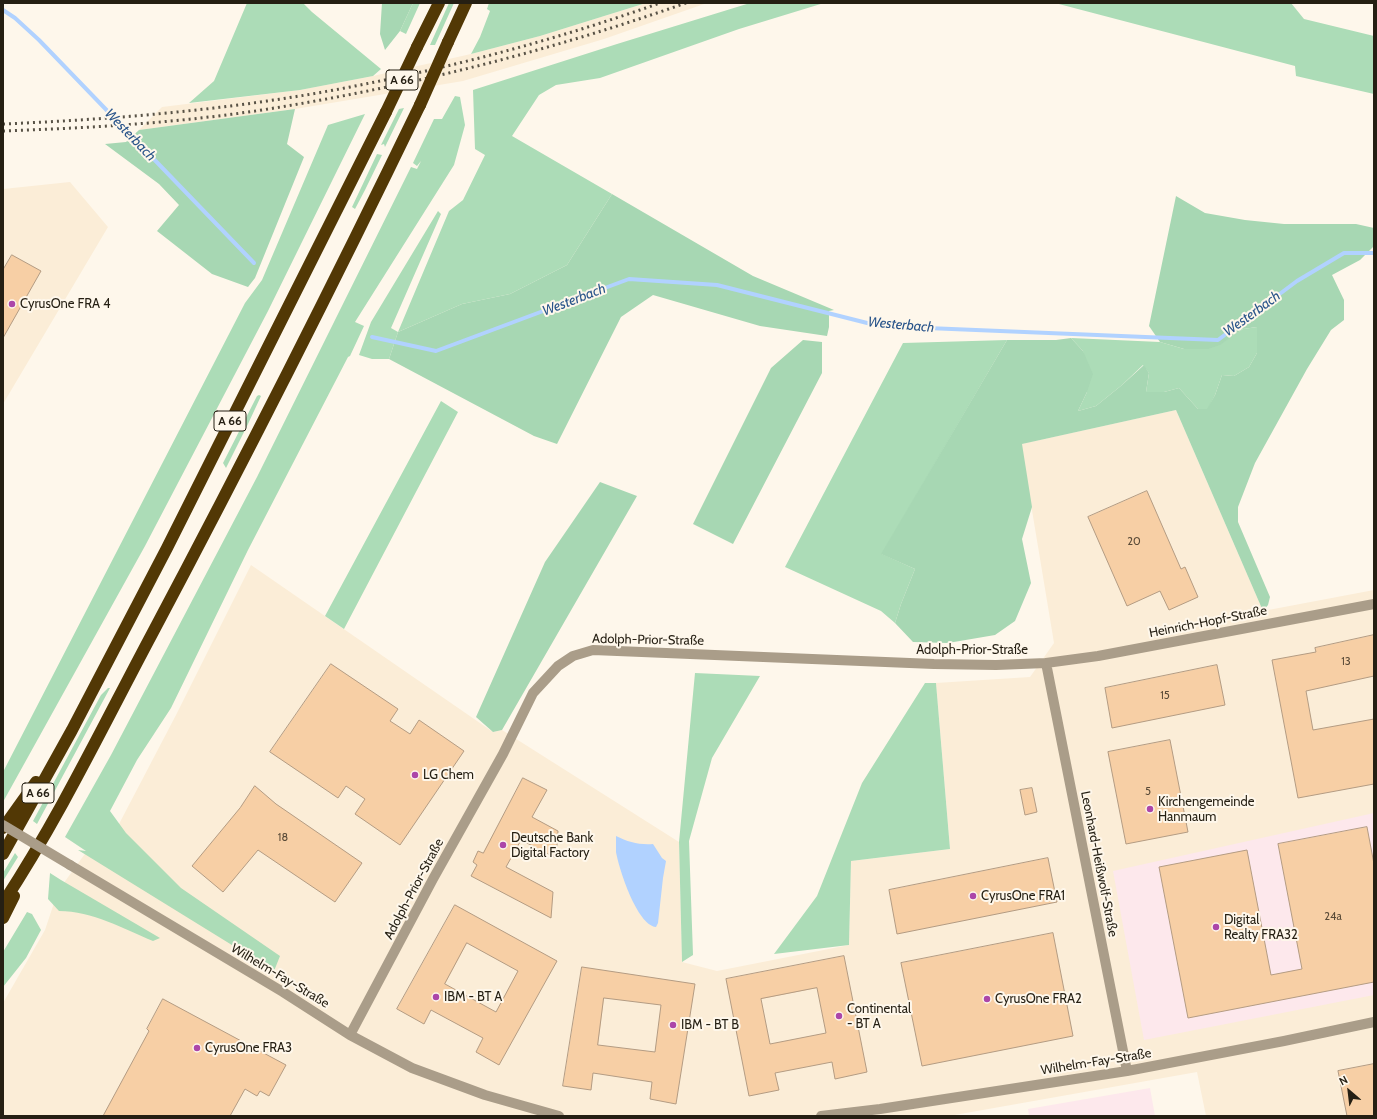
<!DOCTYPE html>
<meta charset="utf-8">
<style>
body{margin:0}
#map{position:relative;width:1377px;height:1119px;overflow:hidden;background:#fef7eb;font-family:Cabin,sans-serif}
canvas{display:block}
.frame{position:absolute;inset:0;border:4px solid #251f13;pointer-events:none}
.north{position:absolute;left:1329px;top:1071px;width:40px;height:40px;-webkit-text-stroke:3px #fef7eb;paint-order:stroke;rotate:332deg;font-size:11px;font-weight:700;line-height:16px;text-align:center;color:#251f13}
.north::after{content:'';display:block;margin:auto;width:14px;height:18px;background:#251f13;clip-path:polygon(50% 0,100% 100%,50% 72%,0 100%)}
</style>
<div id="map">
<canvas width="1377" height="1119"></canvas>
<div class="frame"></div>
<div class="north">N</div>
</div>
<script>
const c = document.querySelector('canvas').getContext('2d');
c.lineJoin = 'round';
function fill(path, color) {
  c.fillStyle = color;
  c.fill(path, 'evenodd');
}
function trace(path, color, width, dash) {
  c.strokeStyle = color;
  c.lineWidth = width;
  c.lineCap = dash ? 'butt' : 'round';
  c.setLineDash(dash || []);
  c.stroke(path);
}
function label(font, color, halo, rows, align = 'center') {
  c.font = font + ' Cabin,sans-serif';
  c.lineWidth = 4;
  c.setLineDash([]);
  c.textBaseline = 'middle';
  c.strokeStyle = halo;
  c.fillStyle = color;
  for (const [text, x, y, turn = 0] of rows) {
    c.save();
    c.translate(x, y);
    c.rotate((+turn || 0) * Math.PI / 180);
    c.textAlign = isNaN(turn) ? turn : align;
    if (halo) c.strokeText(text, 0, 0);
    c.fillText(text, 0, 0);
    c.restore();
  }
}
const built = new Path2D(`
 M 646,3 L 707,3 L 604,39 L 463,81 L 295,109 L 139,130 L 162,107 L 300,90 L 373,76 L 471,54 L 540,36 Z
 M 70,182 L 108,227 L 3,404 L 3,189 Z
 M 1176,410 L 1263,611 L 1374,590 L 1374,1116 L 1206,1116 L 1197,1072 L 949,1116 L 3,1116 L 3,1003 L 45,930 L 58,891 L 87,851 L 119,824 L 176,715 L 251,565 L 493,732 L 502,730 L 679,842 L 682,962 L 717,971 L 849,945 L 851,861 L 950,849 L 936,683 L 1030,677 L 1054,643 L 1021,444 Z`);
const industrial = new Path2D(`
 M 1374,813 L 1374,995 L 1144,1040 L 1113,871 Z
 M 1150,1088 L 1155,1116 L 1029,1116 L 1028,1109 Z`);
const green = new Path2D(`
 M 247,3 L 303,3 L 312,12 L 381,69 L 373,76 L 300,90 L 189,103 L 214,81 Z
 M 413,3 L 420,3 L 406,34 L 400,31 Z
 M 449,3 L 454,3 L 435,45 L 430,45 Z
 M 489,3 L 646,3 L 540,36 L 471,54 L 480,37 L 490,11 L 487,9 Z
 M 750,3 L 824,3 L 739,29 L 600,78 L 556,85 L 539,95 L 512,136 L 612,194 L 567,265 L 510,294 L 462,304 L 398,332 L 389,359 L 372,359 L 359,355 L 371,322 L 438,211 L 441,214 L 391,328 L 398,332 L 449,211 L 463,200 L 485,155 L 475,149 L 473,90 L 617,44 Z
 M 1055,3 L 1291,3 L 1304,19 L 1374,36 L 1374,94 L 1296,76 L 1295,66 Z
 M 455,96 L 460,97 L 465,125 L 454,165 L 355,322 L 364,326 L 350,356 L 348,357 L 248,550 L 171,708 L 137,760 L 110,811 L 126,833 L 181,888 L 280,956 L 274,971 L 78,850 L 86,851 L 65,837 L 111,755 L 257,477 L 411,167 L 417,169 L 421,161 L 417,166 L 413,163 L 434,119 L 442,119 Z
 M 404,108 L 385,147 L 384,144 L 381,145 L 399,109 Z
 M 365,114 L 268,311 L 145,546 L 3,802 L 3,772 L 245,303 L 262,280 L 328,125 Z
 M 377,154 L 382,155 L 365,190 L 355,209 L 352,207 Z
 M 1257,327 L 1257,353 L 1249,367 L 1234,376 L 1222,375 L 1215,395 L 1208,409 L 1198,409 L 1179,388 L 1164,392 L 1146,392 L 1149,373 L 1143,365 L 1122,385 L 1096,406 L 1078,411 L 1087,392 L 1083,351 L 1071,338 L 1160,342 L 1184,349 L 1220,344 L 1243,329 Z
 M 1007,340 L 882,554 L 915,569 L 901,604 L 895,623 L 881,611 L 785,567 L 903,343 Z
 M 259,395 L 261,396 L 248,424 L 226,468 L 223,463 L 257,396 Z
 M 441,401 L 458,412 L 344,629 L 325,616 Z
 M 695,673 L 760,676 L 712,758 L 689,841 L 693,955 L 682,962 L 679,842 Z
 M 925,683 L 936,683 L 950,849 L 851,861 L 849,945 L 774,954 L 817,896 L 862,783 Z
 M 108,688 L 110,688 L 37,824 L 33,821 L 101,695 Z
 M 15,853 L 18,857 L 3,881 L 3,873 Z
 M 50,873 L 61,880 L 160,938 L 153,941 C 124,929 92,911 59,911 L 48,899 Z
 M 27,912 L 32,914 L 41,930 L 26,958 L 3,987 L 3,952 Z`);
const forest = new Path2D(`
 M 382,3 L 413,3 L 400,31 L 385,50 L 380,34 Z
 M 295,109 L 287,144 L 304,157 L 255,278 L 248,287 L 212,274 L 157,231 L 179,205 L 159,184 L 105,144 L 126,142 L 139,130 Z
 M 612,194 L 753,276 L 834,310 L 829,311 L 829,327 L 827,336 L 760,326 L 653,295 L 621,317 L 557,444 L 534,436 L 389,359 L 398,332 L 462,304 L 510,294 L 567,265 Z
 M 1176,196 L 1205,213 L 1245,220 L 1284,224 L 1356,224 L 1374,228 L 1374,246 L 1360,260 L 1332,275 L 1344,300 L 1344,320 L 1331,330 L 1307,369 L 1255,463 L 1238,507 L 1238,522 L 1270,597 L 1268,605 L 1263,611 L 1176,410 L 1022,444 L 1032,507 L 1022,539 L 1031,583 L 1015,621 L 995,635 L 948,643 L 913,642 L 895,623 L 901,604 L 915,569 L 881,554 L 1007,340 L 1056,340 L 1071,338 L 1083,351 L 1093,374 L 1087,392 L 1078,411 L 1096,406 L 1122,385 L 1144,365 L 1149,373 L 1146,392 L 1164,392 L 1179,388 L 1198,409 L 1207,409 L 1215,395 L 1222,375 L 1234,376 L 1249,367 L 1257,353 L 1257,327 L 1243,329 L 1220,345 L 1208,349 L 1184,349 L 1160,342 L 1149,326 Z
 M 803,340 L 822,342 L 822,373 L 733,544 L 693,524 L 771,368 Z
 M 600,482 L 637,496 L 502,730 L 493,732 L 476,717 L 545,562 Z`);
const water = new Path2D(`
 M 616,836 C 628,842 639,845 653,844 L 662,858 L 666,861 L 663,878 L 658,923 L 656,927 C 637,925 619,869 616,852 C 616,847 616,841 616,836 Z`);
const stream = new Path2D(`
 M 3,10 L 15,18 L 39,40 L 254,263
 M 372,337 L 436,351 L 629,279 L 717,285 L 879,326 L 1218,340 L 1297,281 L 1344,253 L 1374,253`);
const building = new Path2D(`
 M 12,255 L 41,271 L 3,338 L 3,270 Z
 M 1147,491 L 1181,569 L 1185,567 L 1198,597 L 1169,610 L 1160,591 L 1127,606 L 1088,517 Z
 M 1374,635 L 1374,676 L 1306,691 L 1313,730 L 1374,719 L 1374,784 L 1298,798 L 1272,660 L 1316,652 L 1315,648 Z
 M 331,664 L 398,709 L 390,721 L 410,734 L 419,720 L 464,751 L 400,845 L 355,814 L 365,799 L 346,786 L 338,798 L 270,752 Z
 M 1217,665 L 1225,705 L 1112,728 L 1105,688 Z
 M 1170,740 L 1188,832 L 1126,844 L 1108,752 Z
 M 523,778 L 547,790 L 532,817 L 558,831 L 556,858 L 521,840 L 506,867 L 553,892 L 551,918 L 471,876 L 477,865 L 473,862 L 478,851 L 483,853 Z
 M 255,786 L 276,804 L 362,863 L 335,902 L 258,850 L 223,892 L 192,866 L 240,808 Z
 M 1032,788 L 1037,812 L 1025,815 L 1020,790 Z
 M 1367,827 L 1374,864 L 1374,982 L 1188,1018 L 1159,867 L 1247,850 L 1271,975 L 1302,969 L 1278,844 Z
 M 1048,858 L 1057,902 L 897,934 L 889,890 Z
 M 455,905 L 557,961 L 499,1065 L 476,1052 L 483,1038 L 431,1010 L 424,1024 L 397,1009 ZM 467,943 L 518,971 L 496,1012 L 445,984 Z
 M 1053,933 L 1073,1036 L 922,1066 L 901,963 Z
 M 844,956 L 867,1072 L 835,1079 L 832,1062 L 775,1073 L 779,1090 L 749,1096 L 726,979 ZM 817,988 L 826,1033 L 770,1044 L 761,999 Z
 M 582,967 L 695,984 L 676,1104 L 650,1099 L 652,1082 L 593,1073 L 591,1090 L 563,1086 ZM 604,998 L 661,1005 L 655,1052 L 598,1045 Z
 M 163,999 L 286,1065 L 269,1096 L 260,1091 L 257,1096 L 245,1089 L 230,1116 L 103,1116 L 149,1031 L 147,1029 Z
 M 1374,1064 L 1374,1116 L 1347,1116 L 1338,1071 Z`);
const minor = new Path2D(`
 M 1046,663 L 1127,1071
 M 70,865 L 283,992 L 350,1035 L 412,1068 L 485,1095 L 559,1116
 M 350,1035 L 433,879 L 503,754 L 533,693 L 558,666 L 573,656 L 593,650 L 934,664 L 996,665 L 1046,663 L 1098,656 L 1374,604
 M 821,1116 L 880,1109 L 1127,1071 L 1284,1041 L 1374,1022`);
const highway = new Path2D(`
 M 448,42 L 466,3
 M 417,47 L 439,3
 M 3,828 L 36,782
 M 3,854 L 72,730 L 167,548 L 386,112
 M 3,903 C 59,818 104,724 152,634 C 245,459 334,283 420,105
 M 3,918 L 14,896`);
const rail = new Path2D(`
 M 3,124 C 121,119 239,109 355,86 C 458,66 561,38 660,3
 M 3,131 C 89,128 176,123 262,110 C 408,87 546,52 686,3`);
const minorBridge = new Path2D(`
 M 3,825 L 70,865`);
const highwayBridge = new Path2D(`
 M 420,105 L 448,42
 M 386,112 L 417,47`);
const markers = [
 [12,304,4,"#ac46a9"],
 [415,775,4,"#ac46a9"],
 [1150,809,4,"#ac46a9"],
 [503,845,4,"#ac46a9"],
 [973,896,4,"#ac46a9"],
 [1216,927,4,"#ac46a9"],
 [436,997,4,"#ac46a9"],
 [987,999,4,"#ac46a9"],
 [839,1016,4,"#ac46a9"],
 [673,1025,4,"#ac46a9"],
 [197,1048,4,"#ac46a9"]
];
const numberNames = [
 ["20",1134,542],
 ["13",1346,662],
 ["15",1165,696],
 ["5",1148,792],
 ["18",283,838],
 ["24a",1333,917]
];
const shields = [
 [402,80,32],
 [230,421,32],
 [38,793,32]
];
const shieldNames = [
 ["A 66",402,80],
 ["A 66",230,421],
 ["A 66",38,793]
];
const poiNames = [
 ["CyrusOne FRA 4",20,304],
 ["LG Chem",423,775],
 ["Kirchengemeinde",1158,802],
 ["Hanmaum",1158,817],
 ["Deutsche Bank",511,838],
 ["Digital Factory",511,853],
 ["CyrusOne FRA1",981,896],
 ["Digital",1224,920],
 ["Realty FRA32",1224,935],
 ["IBM - BT A",444,997],
 ["CyrusOne FRA2",995,999],
 ["Continental",847,1009],
 ["- BT A",847,1024],
 ["IBM - BT B",681,1025],
 ["CyrusOne FRA3",205,1048]
];
const streetNames = [
 ["Heinrich-Hopf-Straße",1208,622,-11],
 ["Adolph-Prior-Straße",648,640,1],
 ["Adolph-Prior-Straße",972,650],
 ["Leonhard-Heißwolf-Straße",1099,864,79],
 ["Adolph-Prior-Straße",414,889,-62],
 ["Wilhelm-Fay-Straße",280,976,31],
 ["Wilhelm-Fay-Straße",1096,1062,-9]
];
const waterNames = [
 ["Westerbach",130,135,46],
 ["Westerbach",574,300,-21],
 ["Westerbach",1252,314,-36],
 ["Westerbach",901,325,5]
];
fill(built, '#fbedd7');
fill(industrial, '#fde8ec');
fill(green, '#acdcb7');
fill(forest, '#a7d7b3');
fill(water, '#b1d2ff');
trace(stream, '#b1d2ff', 4);
fill(building, '#f7cfa5');
trace(building, '#b49c83', 1);
trace(minor, '#aa9d89', 10);
trace(highway, '#523805', 12);
trace(rail, '#585246', 3, [2, 4]);
trace(minorBridge, '#aa9d89', 10);
trace(highwayBridge, '#523805', 12);
for (const [x, y, r, color] of markers) {
  const dot = new Path2D();
  dot.arc(x, y, r, 0, 2 * Math.PI);
  c.fillStyle = color;
  c.fill(dot);
  trace(dot, '#fef7eb', 1.5);
}
label('11px', '#5a4b38', null, numberNames);
for (const [x, y, w] of shields) {
  const box = new Path2D();
  box.roundRect(x - w / 2, y - 10, w, 20, 3);
  c.fillStyle = '#fef7eb';
  c.fill(box);
  trace(box, '#251f13', 1);
}
label('bold 12px', '#251f13', null, shieldNames);
label('13px', '#251f13', '#fef7eb', poiNames, 'left');
label('13px', '#251f13', '#fef7eb', streetNames);
label('italic 14px', '#29548a', '#fef7eb', waterNames);
</script>
